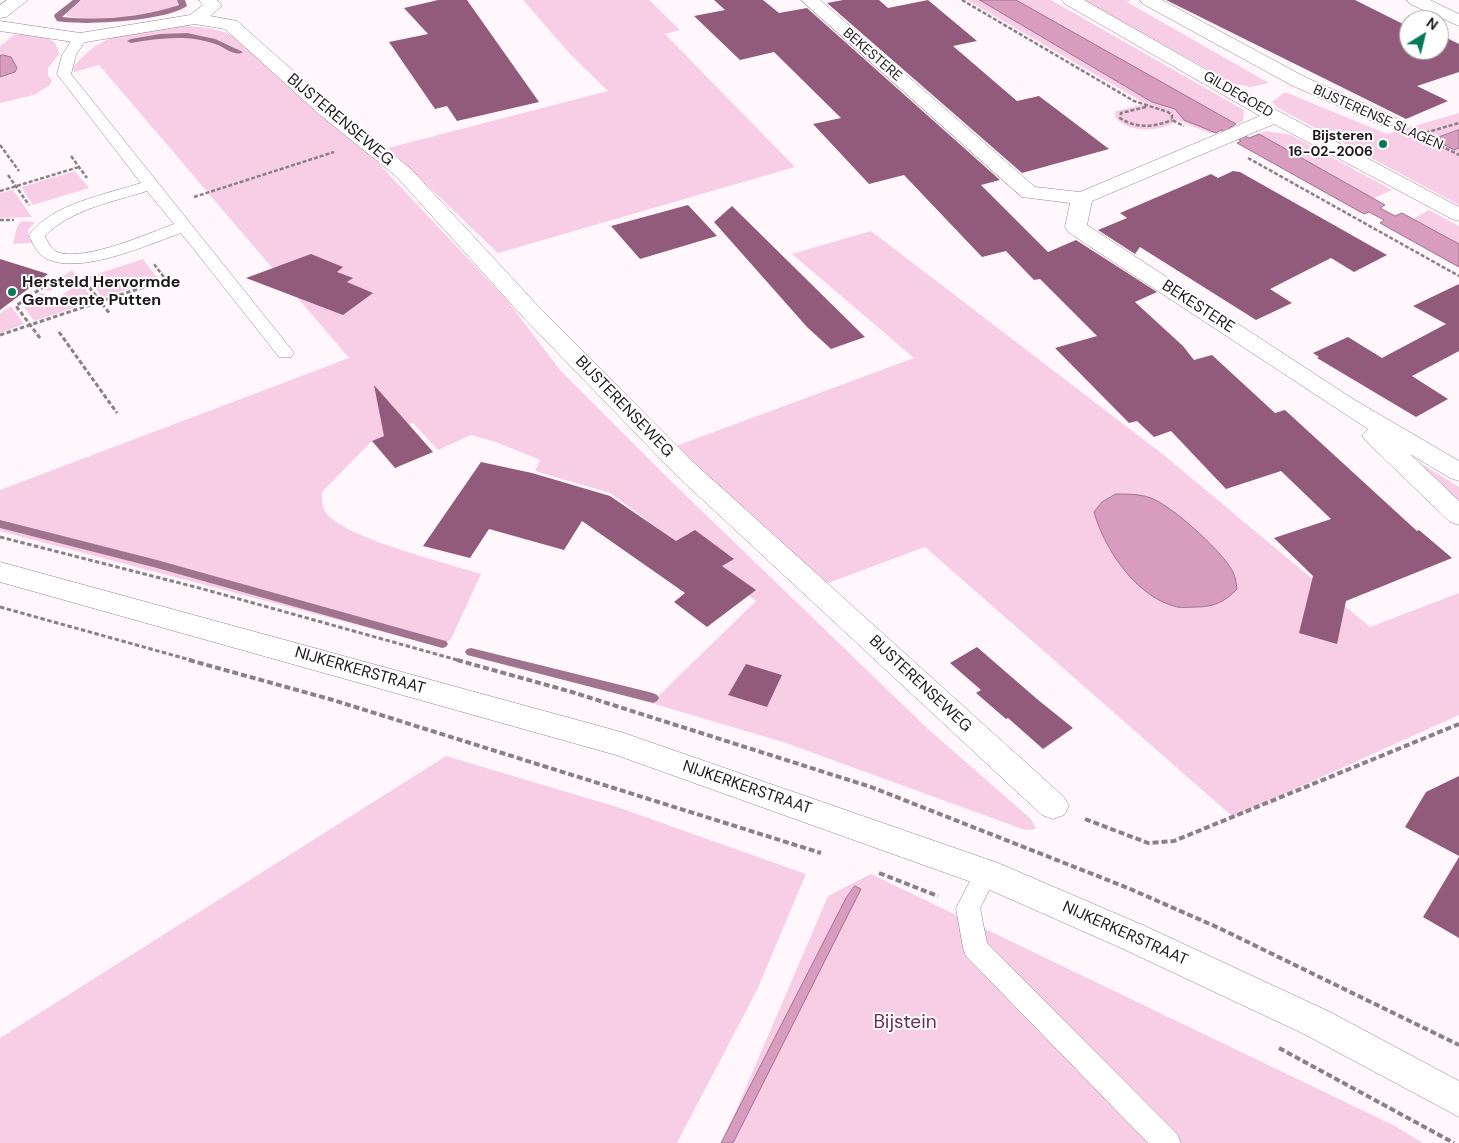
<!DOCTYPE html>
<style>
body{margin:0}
#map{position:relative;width:1459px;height:1143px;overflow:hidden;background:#fff7fb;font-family:"DM Sans",sans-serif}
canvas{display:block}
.north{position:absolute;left:1399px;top:10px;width:50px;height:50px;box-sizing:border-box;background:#fff;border:1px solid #a5a2a4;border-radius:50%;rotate:36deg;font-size:14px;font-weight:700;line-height:20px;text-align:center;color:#1e171b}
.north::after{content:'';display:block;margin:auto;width:18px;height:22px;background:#067955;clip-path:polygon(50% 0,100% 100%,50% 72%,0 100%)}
</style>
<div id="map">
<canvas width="1459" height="1143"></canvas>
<div class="north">N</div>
</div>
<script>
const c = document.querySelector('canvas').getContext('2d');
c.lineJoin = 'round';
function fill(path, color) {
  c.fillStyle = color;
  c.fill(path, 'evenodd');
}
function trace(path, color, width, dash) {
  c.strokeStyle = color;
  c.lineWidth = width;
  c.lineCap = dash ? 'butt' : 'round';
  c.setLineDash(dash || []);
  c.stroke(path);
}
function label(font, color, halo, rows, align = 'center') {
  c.font = font + ' "DM Sans",sans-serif';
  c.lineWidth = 4;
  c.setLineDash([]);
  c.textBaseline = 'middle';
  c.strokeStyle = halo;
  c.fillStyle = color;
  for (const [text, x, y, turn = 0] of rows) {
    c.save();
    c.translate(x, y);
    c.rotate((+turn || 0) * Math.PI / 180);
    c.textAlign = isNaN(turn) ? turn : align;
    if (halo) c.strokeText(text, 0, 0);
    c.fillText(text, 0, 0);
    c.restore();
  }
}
const green = new Path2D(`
 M 82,0 L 179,0 L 179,4 C 161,15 88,22 67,16 L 66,13 Z
 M 523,0 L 649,0 L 680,30 L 665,34 L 795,167 L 498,253 L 388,148 L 608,91 L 570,54 Z
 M 967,0 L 1051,0 L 1244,110 L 1243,121 L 1216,133 L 1209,133 L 1177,120 C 1164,132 1127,134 1115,117 L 1116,111 L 1146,104 Z
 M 1083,0 L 1131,0 L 1127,2 L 1269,83 L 1251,87 L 1234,84 Z
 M 177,26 C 197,26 216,27 233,36 L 365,149 L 506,299 L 560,370 L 673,483 L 928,729 L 1031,819 L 1036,829 L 1025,830 L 783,742 L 651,703 L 756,601 L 610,493 L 535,471 L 540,460 L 496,442 L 471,435 L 438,450 L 413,423 L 372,441 L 322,492 C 322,499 321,507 327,514 C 348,539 447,563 481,574 L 451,639 L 441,647 L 0,531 L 0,490 L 349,358 L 99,65 L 74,72 L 72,69 C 101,30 133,33 177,26 Z
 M 26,34 C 40,36 57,36 59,54 L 48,68 L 48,75 L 52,80 L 50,85 L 34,95 L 0,103 L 0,46 L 14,35 Z
 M 1285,92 L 1387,134 L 1459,113 L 1459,205 L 1278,108 L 1272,102 Z
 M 1266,131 L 1291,135 L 1392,190 L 1374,198 L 1385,205 L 1364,214 L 1237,143 Z
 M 75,171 L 89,188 L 33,205 L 21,187 Z
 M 13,190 L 32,217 L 0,218 L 0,193 Z
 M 1429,210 L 1459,226 L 1459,267 L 1380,223 L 1402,213 L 1413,219 Z
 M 21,221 L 35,222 L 28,230 L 29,238 L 33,243 L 13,244 L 17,227 Z
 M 871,231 L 1165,456 L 1370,627 L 1459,593 L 1459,715 L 1233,817 L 925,547 L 820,586 L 676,446 L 914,358 L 792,254 Z
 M 143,259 L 158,279 L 102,298 L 88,277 Z
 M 72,270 L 94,301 L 34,321 L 23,305 L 40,293 L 46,294 L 41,298 L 53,302 L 73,287 L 61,283 L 50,291 L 44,290 Z
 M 11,306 L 24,324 L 0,333 L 0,313 Z
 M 1420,463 L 1459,487 L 1459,506 L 1413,464 Z
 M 446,756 L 617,807 L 806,874 L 757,990 L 677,1143 L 0,1143 L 0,1038 Z
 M 871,874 L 1395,1126 L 1423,1143 L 722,1143 L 828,896 Z`);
const water = new Path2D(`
 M 980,0 L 1016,0 L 1236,124 L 1229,128 L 1249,138 L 1259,134 L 1385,205 L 1380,208 L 1395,216 L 1402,213 L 1459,244 L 1459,267 L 1380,223 L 1384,220 L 1369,212 L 1364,214 L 1237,143 L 1241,141 L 1221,130 L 1216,133 L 1184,120 L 1175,109 L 1152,102 Z
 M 3,55 L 11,57 L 17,68 L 15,72 L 0,77 L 0,56 Z
 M 1459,130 L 1459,148 L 1454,150 L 1434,139 Z
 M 1116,494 C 1128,494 1140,494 1151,498 C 1172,506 1218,548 1230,567 C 1235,574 1236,581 1237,589 C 1226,601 1214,607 1197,607 C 1190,607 1183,608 1177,607 C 1136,597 1105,550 1094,512 L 1102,502 Z
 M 855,886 L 861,889 L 733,1143 L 721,1143 L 846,898 Z`);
const stream = new Path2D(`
 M 73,0 L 81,0 L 62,17 C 101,21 142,17 179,5 L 177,0 L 185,0 L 187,6 C 166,21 83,26 57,21 L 54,16 L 55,14 Z
 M 187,33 L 215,39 L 243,52 C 236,57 225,48 218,45 C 189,34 160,38 131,43 L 127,41 L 131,39 L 160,34 Z
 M 0,520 L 157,560 L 442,640 L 446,641 L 448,644 L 446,647 L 442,648 L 157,568 L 0,528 Z
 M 471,648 L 653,693 L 657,695 L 659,698 L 657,701 L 653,703 L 467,655 L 465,652 L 467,649 Z`);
const building = new Path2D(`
 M 438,0 L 467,0 L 539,102 L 457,121 L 447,106 L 435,109 L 389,42 L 428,34 L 404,8 Z
 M 714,0 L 763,0 L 779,13 L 807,8 L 1000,180 L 981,185 L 1048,252 L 1076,240 L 1157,292 L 1135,302 L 1183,346 L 1194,360 L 1212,355 L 1275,413 L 1285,410 L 1417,531 L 1419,530 L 1452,558 L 1346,601 L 1337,644 L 1299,633 L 1313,576 L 1274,538 L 1331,519 L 1281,471 L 1226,489 L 1171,431 L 1154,437 L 1137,421 L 1129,423 L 1055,348 L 1097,336 L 1040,279 L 1034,280 L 1006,251 L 982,257 L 904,175 L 869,184 L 813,124 L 841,118 L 774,52 L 740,60 L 694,16 L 725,10 Z
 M 843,0 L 879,0 L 888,8 L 928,0 L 977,41 L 953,46 L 1017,101 L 1039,96 L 1109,149 L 1022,173 L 827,3 Z
 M 1166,0 L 1355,0 L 1409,27 L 1409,50 L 1439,50 L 1439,39 L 1445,37 L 1459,44 L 1459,72 L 1417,86 L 1448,101 L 1406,119 Z
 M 1233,171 L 1240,172 L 1387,255 L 1354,272 L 1331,258 L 1270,289 L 1292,303 L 1256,320 L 1140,247 L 1135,254 L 1098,230 L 1127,218 L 1120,213 L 1211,174 L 1218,178 Z
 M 688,205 L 717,236 L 640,259 L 611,226 Z
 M 732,206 L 865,337 L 831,349 L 807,327 L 714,222 Z
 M 311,254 L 343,267 L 337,272 L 353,278 L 347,282 L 373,293 L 343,315 L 246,278 Z
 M 0,259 L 48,274 L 0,310 Z
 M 1459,284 L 1459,351 L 1412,376 L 1448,399 L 1416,417 L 1317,358 L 1319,357 L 1313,353 L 1348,337 L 1382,358 L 1446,324 L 1413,306 Z
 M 374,385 L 433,452 L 395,468 L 372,441 L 384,436 Z
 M 481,462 L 532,473 L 610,496 L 676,541 L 695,530 L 734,559 L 722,566 L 756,590 L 707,627 L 674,602 L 685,593 L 582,521 L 564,550 L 489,529 L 470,558 L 423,546 Z
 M 977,647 L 1037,699 L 1073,728 L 1043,749 L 1008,718 L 1006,719 L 976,693 L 981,690 L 950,663 Z
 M 746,664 L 782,675 L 767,707 L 728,695 Z
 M 1459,776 L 1459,856 L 1405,827 L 1426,792 Z
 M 1459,857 L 1459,938 L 1423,917 Z`);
const pathFar2 = new Path2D(`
 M 962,0 L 1134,101 L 1168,112 L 1172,115 L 1172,120 L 1184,126
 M 1146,107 L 1121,113 L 1120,118 C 1136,129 1155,127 1172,120
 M 1419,135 L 1459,155
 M 1414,136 L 1459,123
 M 0,145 L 19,171
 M 71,156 L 87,178
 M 1248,158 L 1459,276
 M 8,175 L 29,205
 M 0,191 L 79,167
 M 194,197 L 334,152
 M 0,220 L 14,220
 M 86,283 L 90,288
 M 41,288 L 50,282
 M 141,288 L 166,280 L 154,264`);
const pathFar1 = new Path2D(`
 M 89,287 L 110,314
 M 59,332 L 117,413
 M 0,335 L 144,287
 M 40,338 L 16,306 L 43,287
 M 0,537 L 203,589 L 461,661
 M 0,607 L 194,661`);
const path = new Path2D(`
 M 189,660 L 333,700 L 821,853
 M 457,660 L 572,692 L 871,787 L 1128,888 L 1219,928 L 1459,1045
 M 1085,819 L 1148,843 L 1174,841 L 1459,724
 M 879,873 L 938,896
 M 1279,1048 L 1454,1143`);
const lane = new Path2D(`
 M 80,34 L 87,38 L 76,55 L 71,74 L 291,349 L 294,353 L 291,357 L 279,357 L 181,233 C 147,245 81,275 47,259 C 38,255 33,244 29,235 C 51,204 107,194 141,183 L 57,74 L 62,55 L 75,35 ZM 147,191 L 174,224 C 147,234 88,260 60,253 C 52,251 48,243 45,236 C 71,209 113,202 147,191 Z
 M 986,863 L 994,866 L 998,873 L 980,908 L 987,943 L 1177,1134 L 1181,1143 L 1148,1143 L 966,956 L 963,948 L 956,908 L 978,866 Z`);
const street = new Path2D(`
 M 199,0 L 217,0 L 222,6 L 210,16 L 237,21 L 334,107 L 411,169 L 538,306 L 693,462 L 1064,797 L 1069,806 L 1064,815 L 1053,819 L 1042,815 L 675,474 L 522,316 L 397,177 L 320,115 L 225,29 L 195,24 L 80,43 L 0,31 L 0,21 L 80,33 L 190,15 L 203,5 Z
 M 801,0 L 820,0 L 1035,187 L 1080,192 L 1260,116 L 1065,4 L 1062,0 L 1084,0 L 1282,113 L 1459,207 L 1459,221 L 1452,219 L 1274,124 L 1092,201 L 1087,225 L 1353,399 L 1459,461 L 1459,481 L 1450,478 L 1410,454 L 1459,501 L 1459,525 L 1450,522 L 1366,441 L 1362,435 L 1368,429 L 1068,232 L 1065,227 L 1070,203 L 1022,197 Z
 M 1140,0 L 1162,0 L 1305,77 L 1395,117 L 1398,121 L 1395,125 L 1381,125 L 1291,85 L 1143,4 Z
 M 1407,0 L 1430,0 L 1459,14 L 1459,26 L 1410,4 Z`);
const secondary = new Path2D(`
 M 7,0 L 28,0 L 6,17 L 0,18 L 0,5 Z`);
const primary = new Path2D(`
 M 0,562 L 621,732 L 998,863 L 1145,926 L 1330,1012 L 1459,1081 L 1459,1117 L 1304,1034 L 1121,948 L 974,883 L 616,755 L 0,582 Z`);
const markers = [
 [1383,144,5,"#067955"],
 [12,292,5,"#067955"]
];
const farStreetnames = [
 ["BEKESTERE",872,55,41],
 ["GILDEGOED",1238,95,30],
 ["BIJSTERENSE SLAGEN",1378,118,24]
];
const farPoinames = [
 ["Bijsteren",1373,136],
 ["16-02-2006",1373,152]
];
const streetNames = [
 ["BIJSTERENSEWEG",340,120,40],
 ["BEKESTERE",1198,307,33],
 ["BIJSTERENSEWEG",624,407,46],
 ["NIJKERKERSTRAAT",360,671,16],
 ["BIJSTERENSEWEG",920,684,43],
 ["NIJKERKERSTRAAT",747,788,19],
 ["NIJKERKERSTRAAT",1125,934,24]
];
const poiNames = [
 ["Hersteld Hervormde",22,283],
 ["Gemeente Putten",22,301]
];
const nearParknames = [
 ["Bijstein",905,1023]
];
fill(green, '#f8cee6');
fill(water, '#d89cbf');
trace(water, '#a0748e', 1);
fill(stream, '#a0748e');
fill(building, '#925b7c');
trace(lane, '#95838d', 1);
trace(street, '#95838d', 1);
trace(secondary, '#95838d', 1);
trace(primary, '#95838d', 1);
trace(pathFar2, '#898185', 2.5, [4, 2]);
trace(pathFar1, '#898185', 3, [4.5, 2.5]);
trace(path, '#898185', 4, [6, 3]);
fill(lane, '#fff');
fill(street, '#fff');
fill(secondary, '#fff');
fill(primary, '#fff');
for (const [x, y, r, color] of markers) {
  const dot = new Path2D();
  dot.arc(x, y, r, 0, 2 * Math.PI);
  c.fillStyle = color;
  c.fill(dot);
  trace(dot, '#fff', 2);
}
label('14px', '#1e171b', '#fff', farStreetnames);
label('bold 14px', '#1e171b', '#fff', farPoinames, 'right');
label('16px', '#1e171b', '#fff', streetNames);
label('bold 16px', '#1e171b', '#fff', poiNames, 'left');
label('19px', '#6e2856', '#fff', nearParknames);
</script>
